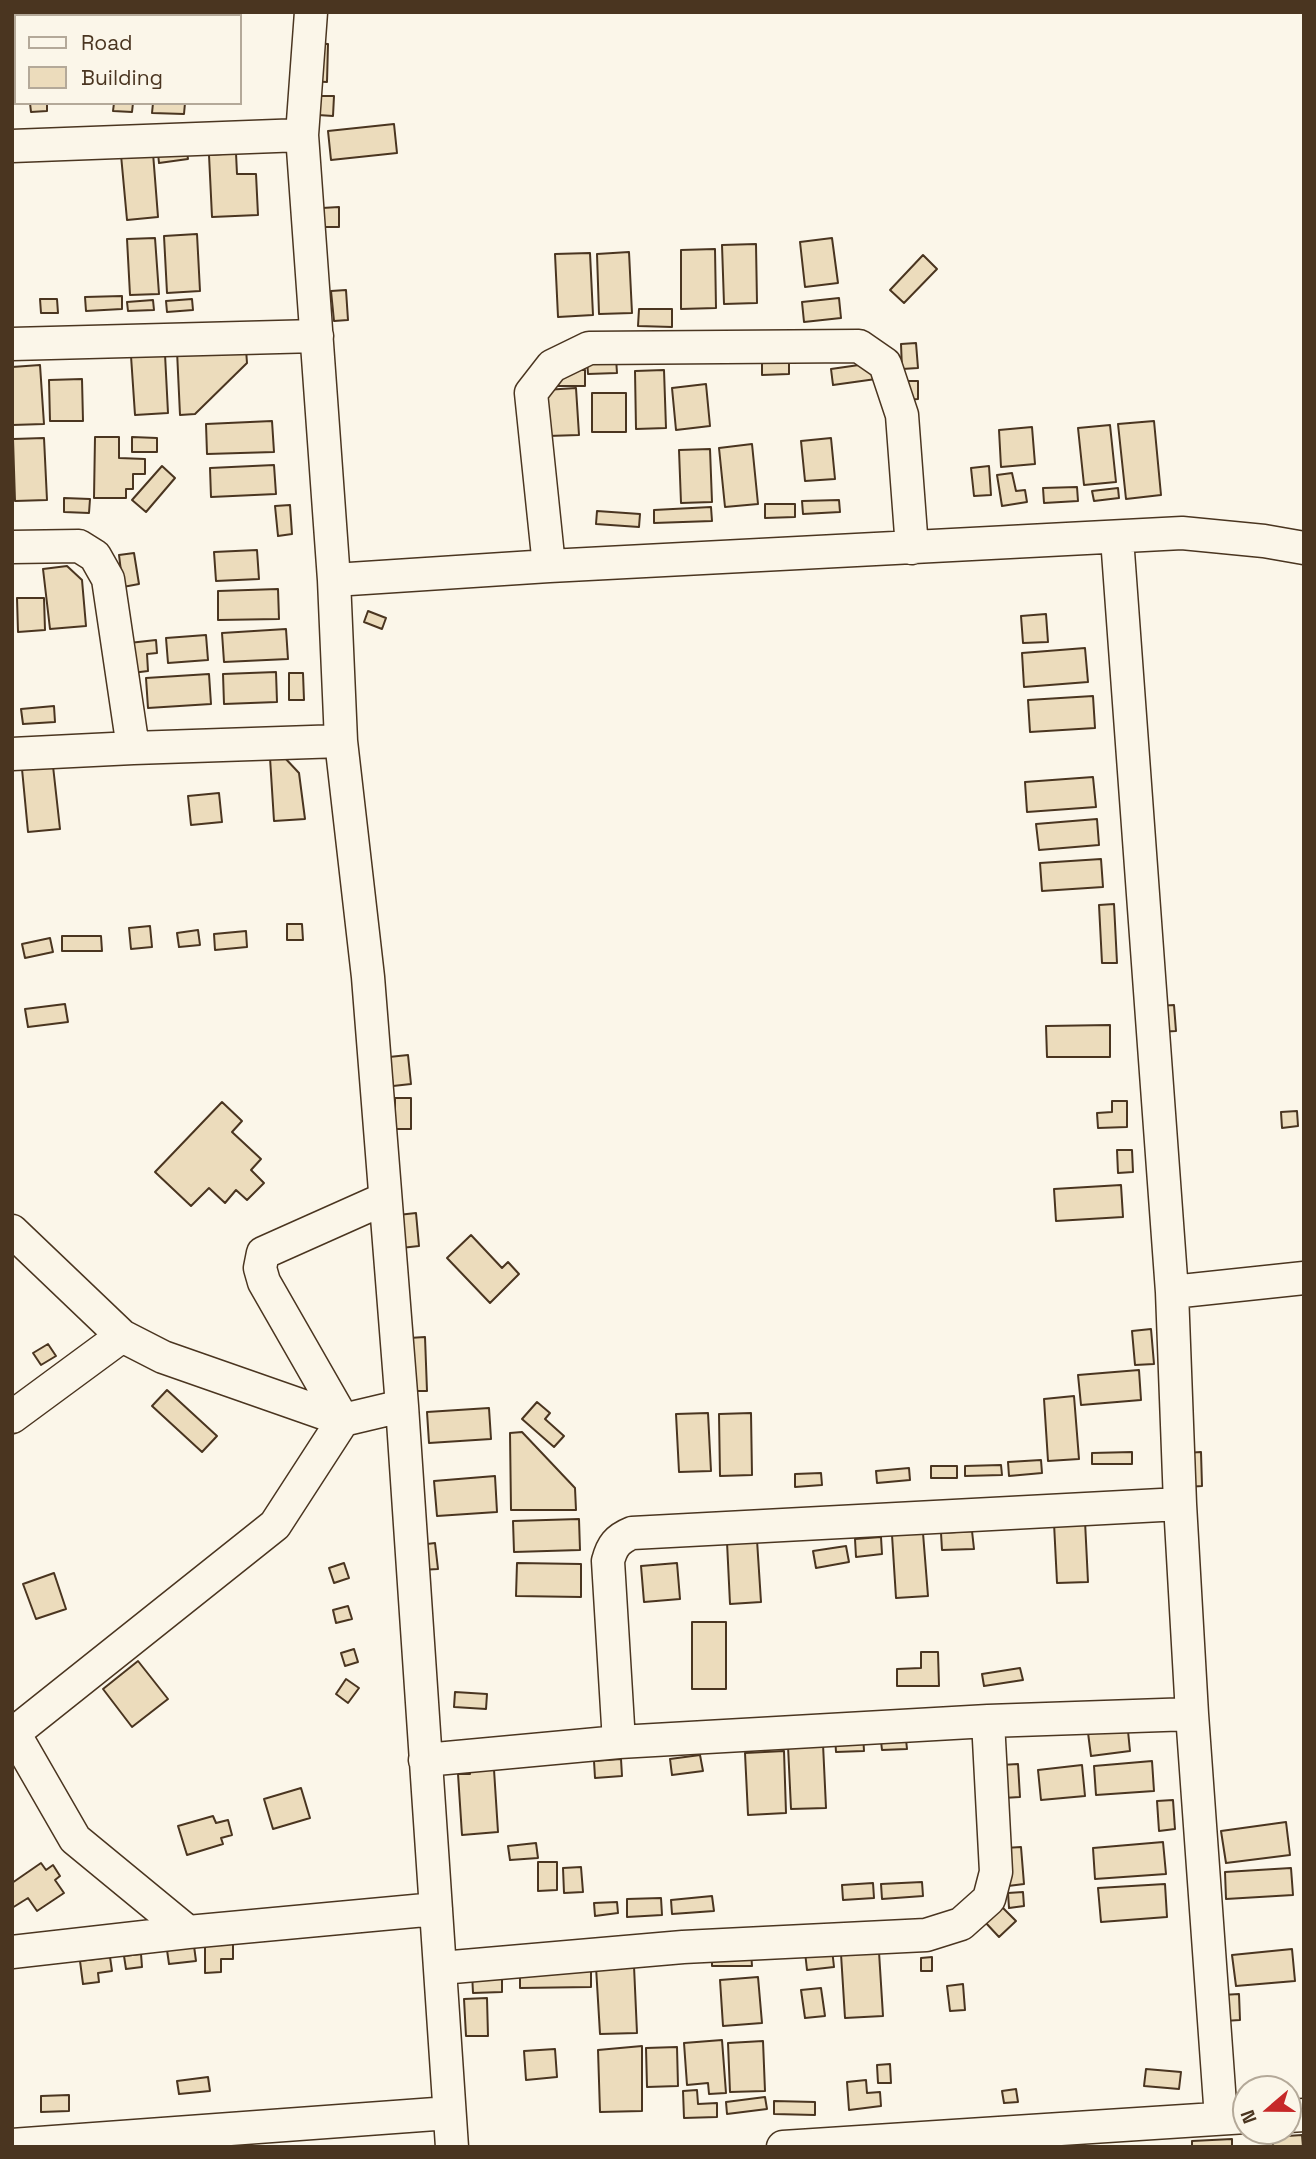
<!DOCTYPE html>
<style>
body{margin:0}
#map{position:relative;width:1316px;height:2159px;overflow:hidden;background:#fbf6e9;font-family:"Space Grotesk",sans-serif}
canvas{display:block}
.frame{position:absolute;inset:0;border:14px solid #4a3520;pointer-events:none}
.legend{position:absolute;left:14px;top:14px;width:228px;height:91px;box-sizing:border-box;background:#fbf6e9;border:2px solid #b4a999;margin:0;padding:9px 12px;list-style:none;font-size:21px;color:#4a3520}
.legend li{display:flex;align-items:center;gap:14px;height:35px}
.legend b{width:35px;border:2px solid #b4a999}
.north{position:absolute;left:1232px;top:2075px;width:70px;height:70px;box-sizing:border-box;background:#fbf6e9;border:2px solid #b4a999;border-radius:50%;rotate:250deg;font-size:19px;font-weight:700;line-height:28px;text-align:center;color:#4a3520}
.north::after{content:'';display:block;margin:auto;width:24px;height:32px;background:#c62828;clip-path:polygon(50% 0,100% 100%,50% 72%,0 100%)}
</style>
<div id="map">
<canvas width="1316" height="2159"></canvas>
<div class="frame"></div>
<ul class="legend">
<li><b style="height:9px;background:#fbf6e9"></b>Road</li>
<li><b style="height:19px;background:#ecdcbc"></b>Building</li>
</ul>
<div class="north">N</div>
</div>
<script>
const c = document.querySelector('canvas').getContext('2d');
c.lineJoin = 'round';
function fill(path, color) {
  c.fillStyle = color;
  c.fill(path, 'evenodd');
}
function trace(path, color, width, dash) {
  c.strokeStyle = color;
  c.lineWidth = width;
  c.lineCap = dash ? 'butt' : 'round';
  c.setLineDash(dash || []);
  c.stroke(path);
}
const building = new Path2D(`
 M 310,43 L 328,44 L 327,82 L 308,81 Z
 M 318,96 L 334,96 L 333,116 L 318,115 Z
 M 30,103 L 47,103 L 47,111 L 31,112 Z
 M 114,103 L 133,103 L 132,112 L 113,111 Z
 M 153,103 L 185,103 L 184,114 L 152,113 Z
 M 394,124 L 397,153 L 331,160 L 328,131 Z
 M 185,140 L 188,159 L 159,163 L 157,144 Z
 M 153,153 L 158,217 L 127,220 L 121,155 Z
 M 236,153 L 237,174 L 256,174 L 258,215 L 212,217 L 209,155 Z
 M 339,207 L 339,227 L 322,227 L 322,208 Z
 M 197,234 L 200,291 L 167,293 L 164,236 Z
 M 155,238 L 159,294 L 130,295 L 127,239 Z
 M 832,238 L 838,283 L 805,287 L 800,242 Z
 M 756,244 L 757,303 L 724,304 L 722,245 Z
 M 715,249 L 716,308 L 681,309 L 681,250 Z
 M 629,252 L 632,313 L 599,314 L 597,254 Z
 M 590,253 L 593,315 L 558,317 L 555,254 Z
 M 923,255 L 937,269 L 904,303 L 890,290 Z
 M 346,290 L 348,320 L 334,321 L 331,291 Z
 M 122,296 L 122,309 L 86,311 L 85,297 Z
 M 839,298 L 841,318 L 804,322 L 802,302 Z
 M 40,299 L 57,299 L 58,313 L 41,313 Z
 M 192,299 L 193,310 L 167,312 L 166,301 Z
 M 153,300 L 154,310 L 128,311 L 127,302 Z
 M 639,309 L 672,309 L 672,327 L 638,326 Z
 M 916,343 L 918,368 L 902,369 L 901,344 Z
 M 246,349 L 247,363 L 195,414 L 180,415 L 177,351 Z
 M 165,354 L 168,413 L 135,415 L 131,356 Z
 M 616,358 L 617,373 L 588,374 L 587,359 Z
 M 789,360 L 789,374 L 762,375 L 762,362 Z
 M 873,363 L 876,379 L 833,385 L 831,369 Z
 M 40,365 L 44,424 L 12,425 L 12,367 Z
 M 553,370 L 585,370 L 585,386 L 554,386 Z
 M 664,370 L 666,428 L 636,429 L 635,371 Z
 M 82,379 L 83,421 L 50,421 L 49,380 Z
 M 903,381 L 918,381 L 918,399 L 904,400 Z
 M 706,384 L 710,426 L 676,430 L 672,388 Z
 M 576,388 L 579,435 L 548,436 L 545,390 Z
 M 592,393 L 626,393 L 626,432 L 592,432 Z
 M 272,421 L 274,452 L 207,454 L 206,424 Z
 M 1154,421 L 1161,495 L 1126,499 L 1118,424 Z
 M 1110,425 L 1116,482 L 1084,485 L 1078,428 Z
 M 1032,427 L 1035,464 L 1001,467 L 999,430 Z
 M 95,437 L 119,437 L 119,458 L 145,459 L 145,474 L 133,474 L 133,489 L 126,489 L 126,498 L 94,498 Z
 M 132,437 L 157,438 L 157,452 L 132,452 Z
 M 44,438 L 47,500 L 15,501 L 13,439 Z
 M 831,438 L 835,479 L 805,481 L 801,441 Z
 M 752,444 L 758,504 L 725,507 L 719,448 Z
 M 710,449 L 712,502 L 681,503 L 679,450 Z
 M 274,465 L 276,494 L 211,497 L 210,468 Z
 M 162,466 L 175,478 L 146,512 L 132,500 Z
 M 989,466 L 991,495 L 974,496 L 971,468 Z
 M 1012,473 L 1016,491 L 1025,490 L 1027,502 L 1002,506 L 997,475 Z
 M 1077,487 L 1078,501 L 1044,503 L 1043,488 Z
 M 1118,488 L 1119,498 L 1094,501 L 1092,491 Z
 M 64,498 L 90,499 L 89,513 L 64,512 Z
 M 839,500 L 840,512 L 803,514 L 802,501 Z
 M 765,504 L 795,504 L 795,517 L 765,518 Z
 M 290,505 L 292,534 L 278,536 L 275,506 Z
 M 711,507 L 712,521 L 654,523 L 654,510 Z
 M 597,511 L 640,514 L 639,527 L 596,524 Z
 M 257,550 L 259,579 L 216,581 L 214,552 Z
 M 134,553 L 139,584 L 123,587 L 119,555 Z
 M 67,566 L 82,580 L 86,626 L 50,629 L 43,569 Z
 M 278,589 L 279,619 L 218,620 L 218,591 Z
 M 17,598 L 44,598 L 45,630 L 18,632 Z
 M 368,611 L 386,618 L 382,629 L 364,622 Z
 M 1046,614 L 1048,642 L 1023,643 L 1021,616 Z
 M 286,629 L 288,659 L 224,662 L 222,633 Z
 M 206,635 L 208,660 L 168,663 L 166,638 Z
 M 156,640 L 157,653 L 147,654 L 148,671 L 132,673 L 129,643 Z
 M 1085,648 L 1088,682 L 1024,687 L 1022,653 Z
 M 276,672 L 277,702 L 224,704 L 223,674 Z
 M 289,673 L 303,673 L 304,700 L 289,700 Z
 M 209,674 L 211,704 L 148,708 L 146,678 Z
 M 1093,696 L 1095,728 L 1030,732 L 1028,700 Z
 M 54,706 L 55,722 L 23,724 L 21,709 Z
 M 284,757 L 299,773 L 305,819 L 274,821 L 270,758 Z
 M 53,766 L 60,829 L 28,832 L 22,769 Z
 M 1093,777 L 1096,807 L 1027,812 L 1025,782 Z
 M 219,793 L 222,822 L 191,825 L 188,796 Z
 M 1097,819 L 1099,845 L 1039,850 L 1036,824 Z
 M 1101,859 L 1103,887 L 1042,891 L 1040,863 Z
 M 1114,904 L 1117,963 L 1102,963 L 1099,905 Z
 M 287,924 L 302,924 L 303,940 L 287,940 Z
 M 150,926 L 152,947 L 131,949 L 129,928 Z
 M 198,930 L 200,945 L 179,947 L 177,933 Z
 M 246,931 L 247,947 L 215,950 L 214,934 Z
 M 62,936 L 101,936 L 102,951 L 62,951 Z
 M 50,938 L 53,952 L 25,958 L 22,944 Z
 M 65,1004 L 68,1022 L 28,1027 L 25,1009 Z
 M 1174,1005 L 1176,1031 L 1159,1032 L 1158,1006 Z
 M 1110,1025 L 1110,1057 L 1047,1057 L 1046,1026 Z
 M 408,1055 L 411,1084 L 393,1086 L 389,1057 Z
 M 395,1098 L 411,1098 L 411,1129 L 395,1129 Z
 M 1112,1101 L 1127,1101 L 1127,1127 L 1098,1128 L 1097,1113 L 1112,1112 Z
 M 222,1102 L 242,1121 L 232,1132 L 261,1159 L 251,1170 L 264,1183 L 247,1200 L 236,1190 L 225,1203 L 209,1188 L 191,1206 L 155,1172 Z
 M 1297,1111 L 1298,1126 L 1282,1128 L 1281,1112 Z
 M 1117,1150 L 1132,1150 L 1133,1172 L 1118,1173 Z
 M 1121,1185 L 1123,1217 L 1056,1221 L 1054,1189 Z
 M 416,1213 L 419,1246 L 401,1248 L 398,1215 Z
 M 471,1235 L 502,1268 L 508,1262 L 519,1274 L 490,1303 L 447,1258 Z
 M 1151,1329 L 1154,1364 L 1135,1365 L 1132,1331 Z
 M 425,1337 L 427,1391 L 411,1391 L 409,1338 Z
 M 48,1344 L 56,1356 L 41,1365 L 33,1353 Z
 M 1139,1370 L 1141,1400 L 1081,1405 L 1078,1375 Z
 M 167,1390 L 217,1436 L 202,1452 L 152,1406 Z
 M 1074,1396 L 1079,1459 L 1048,1461 L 1044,1399 Z
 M 537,1402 L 550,1413 L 545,1419 L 564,1436 L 554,1447 L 522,1419 Z
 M 489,1408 L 491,1439 L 429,1443 L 427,1412 Z
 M 708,1413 L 711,1471 L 679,1472 L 676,1414 Z
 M 751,1413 L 752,1475 L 720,1476 L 719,1414 Z
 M 522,1432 L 575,1488 L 576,1510 L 511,1510 L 510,1433 Z
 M 1132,1452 L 1132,1464 L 1092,1464 L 1092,1453 Z
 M 1201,1452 L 1202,1486 L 1187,1487 L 1185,1453 Z
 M 1041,1460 L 1042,1473 L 1009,1476 L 1008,1462 Z
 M 1001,1465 L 1002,1475 L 965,1476 L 965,1466 Z
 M 931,1466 L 957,1466 L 957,1478 L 931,1478 Z
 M 909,1468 L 910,1480 L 877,1483 L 876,1471 Z
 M 821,1473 L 822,1485 L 795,1487 L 795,1474 Z
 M 495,1476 L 497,1512 L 437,1516 L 434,1481 Z
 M 579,1519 L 580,1550 L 514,1552 L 513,1521 Z
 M 1085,1521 L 1088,1582 L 1057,1583 L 1054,1523 Z
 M 972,1531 L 974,1549 L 942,1550 L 941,1533 Z
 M 923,1533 L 928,1596 L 896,1598 L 892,1535 Z
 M 881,1537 L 882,1554 L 856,1557 L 855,1539 Z
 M 757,1540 L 761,1602 L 730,1604 L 727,1542 Z
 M 435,1543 L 438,1569 L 421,1570 L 419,1545 Z
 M 846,1546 L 849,1562 L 816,1568 L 813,1551 Z
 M 344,1563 L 349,1578 L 334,1583 L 329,1568 Z
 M 517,1563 L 581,1564 L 581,1597 L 516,1596 Z
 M 677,1563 L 680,1599 L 644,1602 L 641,1566 Z
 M 54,1573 L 66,1609 L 36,1619 L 23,1584 Z
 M 348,1606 L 352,1619 L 336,1623 L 333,1610 Z
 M 692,1622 L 726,1622 L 726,1689 L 692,1689 Z
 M 354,1649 L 358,1662 L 345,1666 L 341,1653 Z
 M 921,1652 L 938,1652 L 939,1686 L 897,1686 L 897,1669 L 921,1668 Z
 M 138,1661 L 168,1699 L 132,1727 L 103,1689 Z
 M 1020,1668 L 1023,1680 L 984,1686 L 982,1674 Z
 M 346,1679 L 359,1688 L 348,1703 L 336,1694 Z
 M 455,1692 L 487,1694 L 486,1709 L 454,1707 Z
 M 1127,1721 L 1130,1751 L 1091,1756 L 1087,1725 Z
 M 905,1730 L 907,1749 L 882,1750 L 880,1732 Z
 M 863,1734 L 864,1751 L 836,1752 L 835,1736 Z
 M 823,1744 L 826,1808 L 791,1809 L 788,1746 Z
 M 784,1751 L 786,1813 L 748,1815 L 745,1753 Z
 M 493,1754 L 498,1832 L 462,1835 L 458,1774 L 470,1774 L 469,1756 Z
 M 700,1755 L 703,1771 L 672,1775 L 670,1759 Z
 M 621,1759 L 622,1776 L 595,1778 L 594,1761 Z
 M 1152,1761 L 1154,1791 L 1096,1795 L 1094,1766 Z
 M 1018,1764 L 1020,1797 L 1003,1798 L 1001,1765 Z
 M 1082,1765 L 1085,1796 L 1041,1800 L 1038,1770 Z
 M 301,1788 L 310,1818 L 273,1829 L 264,1799 Z
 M 1173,1800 L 1175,1829 L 1159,1831 L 1157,1801 Z
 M 213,1816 L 216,1823 L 228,1820 L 232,1835 L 221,1838 L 223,1844 L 187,1855 L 178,1826 Z
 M 1286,1822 L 1290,1855 L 1226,1863 L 1221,1831 Z
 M 1163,1842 L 1166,1874 L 1095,1879 L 1093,1848 Z
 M 536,1843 L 538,1858 L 510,1860 L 508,1846 Z
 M 1021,1847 L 1024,1884 L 1008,1886 L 1005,1848 Z
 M 538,1862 L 557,1862 L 557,1890 L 538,1891 Z
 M 41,1863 L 46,1870 L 53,1865 L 60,1876 L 55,1880 L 64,1893 L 37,1911 L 28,1898 L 12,1908 L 12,1883 Z
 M 581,1867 L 583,1892 L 564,1893 L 563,1868 Z
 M 1291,1868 L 1293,1895 L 1226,1899 L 1225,1872 Z
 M 922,1882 L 923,1896 L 882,1899 L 881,1884 Z
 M 873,1883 L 874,1898 L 843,1900 L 842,1885 Z
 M 1165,1884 L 1167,1917 L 1101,1922 L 1098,1888 Z
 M 1023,1892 L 1024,1906 L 1009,1908 L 1008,1893 Z
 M 712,1896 L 714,1911 L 672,1914 L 671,1900 Z
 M 661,1898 L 662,1915 L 627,1917 L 627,1899 Z
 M 617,1902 L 618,1913 L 595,1916 L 594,1903 Z
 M 1002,1907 L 1016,1921 L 999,1937 L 985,1922 Z
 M 205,1942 L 233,1942 L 233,1959 L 221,1959 L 221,1972 L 205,1973 Z
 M 194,1946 L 196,1961 L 169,1964 L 167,1950 Z
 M 832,1949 L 834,1967 L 807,1970 L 805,1952 Z
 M 1292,1949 L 1295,1981 L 1236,1986 L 1232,1955 Z
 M 712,1951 L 751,1951 L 752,1966 L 712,1966 Z
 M 879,1952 L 883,2016 L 845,2018 L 841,1954 Z
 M 141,1954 L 142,1967 L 126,1969 L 124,1956 Z
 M 110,1957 L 112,1971 L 98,1973 L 99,1982 L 83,1984 L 80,1961 Z
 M 932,1957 L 932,1971 L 921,1971 L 921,1958 Z
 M 634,1966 L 637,2033 L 600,2034 L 596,1967 Z
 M 591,1969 L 591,1987 L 520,1988 L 520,1970 Z
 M 502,1972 L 502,1992 L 473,1993 L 472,1973 Z
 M 758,1977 L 762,2023 L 723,2026 L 720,1980 Z
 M 963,1984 L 965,2010 L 950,2011 L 947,1986 Z
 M 821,1988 L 825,2016 L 805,2018 L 801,1990 Z
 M 1239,1994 L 1240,2020 L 1224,2021 L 1222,1995 Z
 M 487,1998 L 488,2036 L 466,2036 L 464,1999 Z
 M 722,2040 L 726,2093 L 709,2094 L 708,2083 L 687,2085 L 684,2043 Z
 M 763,2041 L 765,2091 L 730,2092 L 728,2043 Z
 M 642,2046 L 642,2111 L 600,2112 L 598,2050 Z
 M 677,2047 L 678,2086 L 647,2087 L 646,2048 Z
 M 555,2049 L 557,2077 L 526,2080 L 524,2051 Z
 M 890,2064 L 891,2083 L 878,2083 L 877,2065 Z
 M 1146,2069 L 1181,2072 L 1179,2089 L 1144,2086 Z
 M 208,2077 L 210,2091 L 179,2094 L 177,2081 Z
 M 866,2080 L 867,2093 L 880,2092 L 881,2106 L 849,2110 L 847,2082 Z
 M 1016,2089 L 1018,2102 L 1004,2103 L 1002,2091 Z
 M 697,2090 L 698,2104 L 717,2103 L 717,2117 L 684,2118 L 683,2091 Z
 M 69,2095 L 69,2111 L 41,2112 L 41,2096 Z
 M 765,2097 L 767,2109 L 727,2114 L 726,2102 Z
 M 774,2101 L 815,2102 L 815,2115 L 774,2114 Z
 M 1302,2135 L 1303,2147 L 1273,2147 L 1272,2137 Z
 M 1232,2139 L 1232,2147 L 1192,2147 L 1192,2141 Z`);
const minor = new Path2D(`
 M 311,12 L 302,135 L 334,580 L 341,741 L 368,977 L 402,1406 L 452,2147
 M 12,146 L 302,135
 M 12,344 L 317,336
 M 1117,538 L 1172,1292 L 1180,1504 L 1192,1714 L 1221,2118
 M 12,547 L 79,546 L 95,556 L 108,579 L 133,748
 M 549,566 L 531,393 L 552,366 L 589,348 L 859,346 L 885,364 L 902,415 L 912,548
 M 334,580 L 549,566 L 1182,533 L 1264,541 L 1304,548
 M 12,754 L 133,748 L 341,741
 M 12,1231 L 122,1336 L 163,1357 L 343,1420
 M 1172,1292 L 1304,1278
 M 402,1406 L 343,1420 L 275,1525 L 14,1733 L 75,1839 L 188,1932 L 436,1909
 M 12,1417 L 122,1336
 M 343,1420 L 264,1282 L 260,1268 L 263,1253 L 384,1199
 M 619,1742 L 608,1561 C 612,1546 617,1539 632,1533 L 1180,1504
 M 425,1760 L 619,1742 L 988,1721 L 1192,1714
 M 12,1952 L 188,1932
 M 441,1968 L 683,1947 L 926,1935 L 961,1924 L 989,1899 L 996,1872 L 988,1721
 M 1288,2116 L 1304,2115
 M 12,2145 L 449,2113
 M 783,2147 L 1246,2117`);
fill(building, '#ecdcbc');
trace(building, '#4a3520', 2);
trace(minor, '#4a3520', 35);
trace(minor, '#fbf6e9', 32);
</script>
